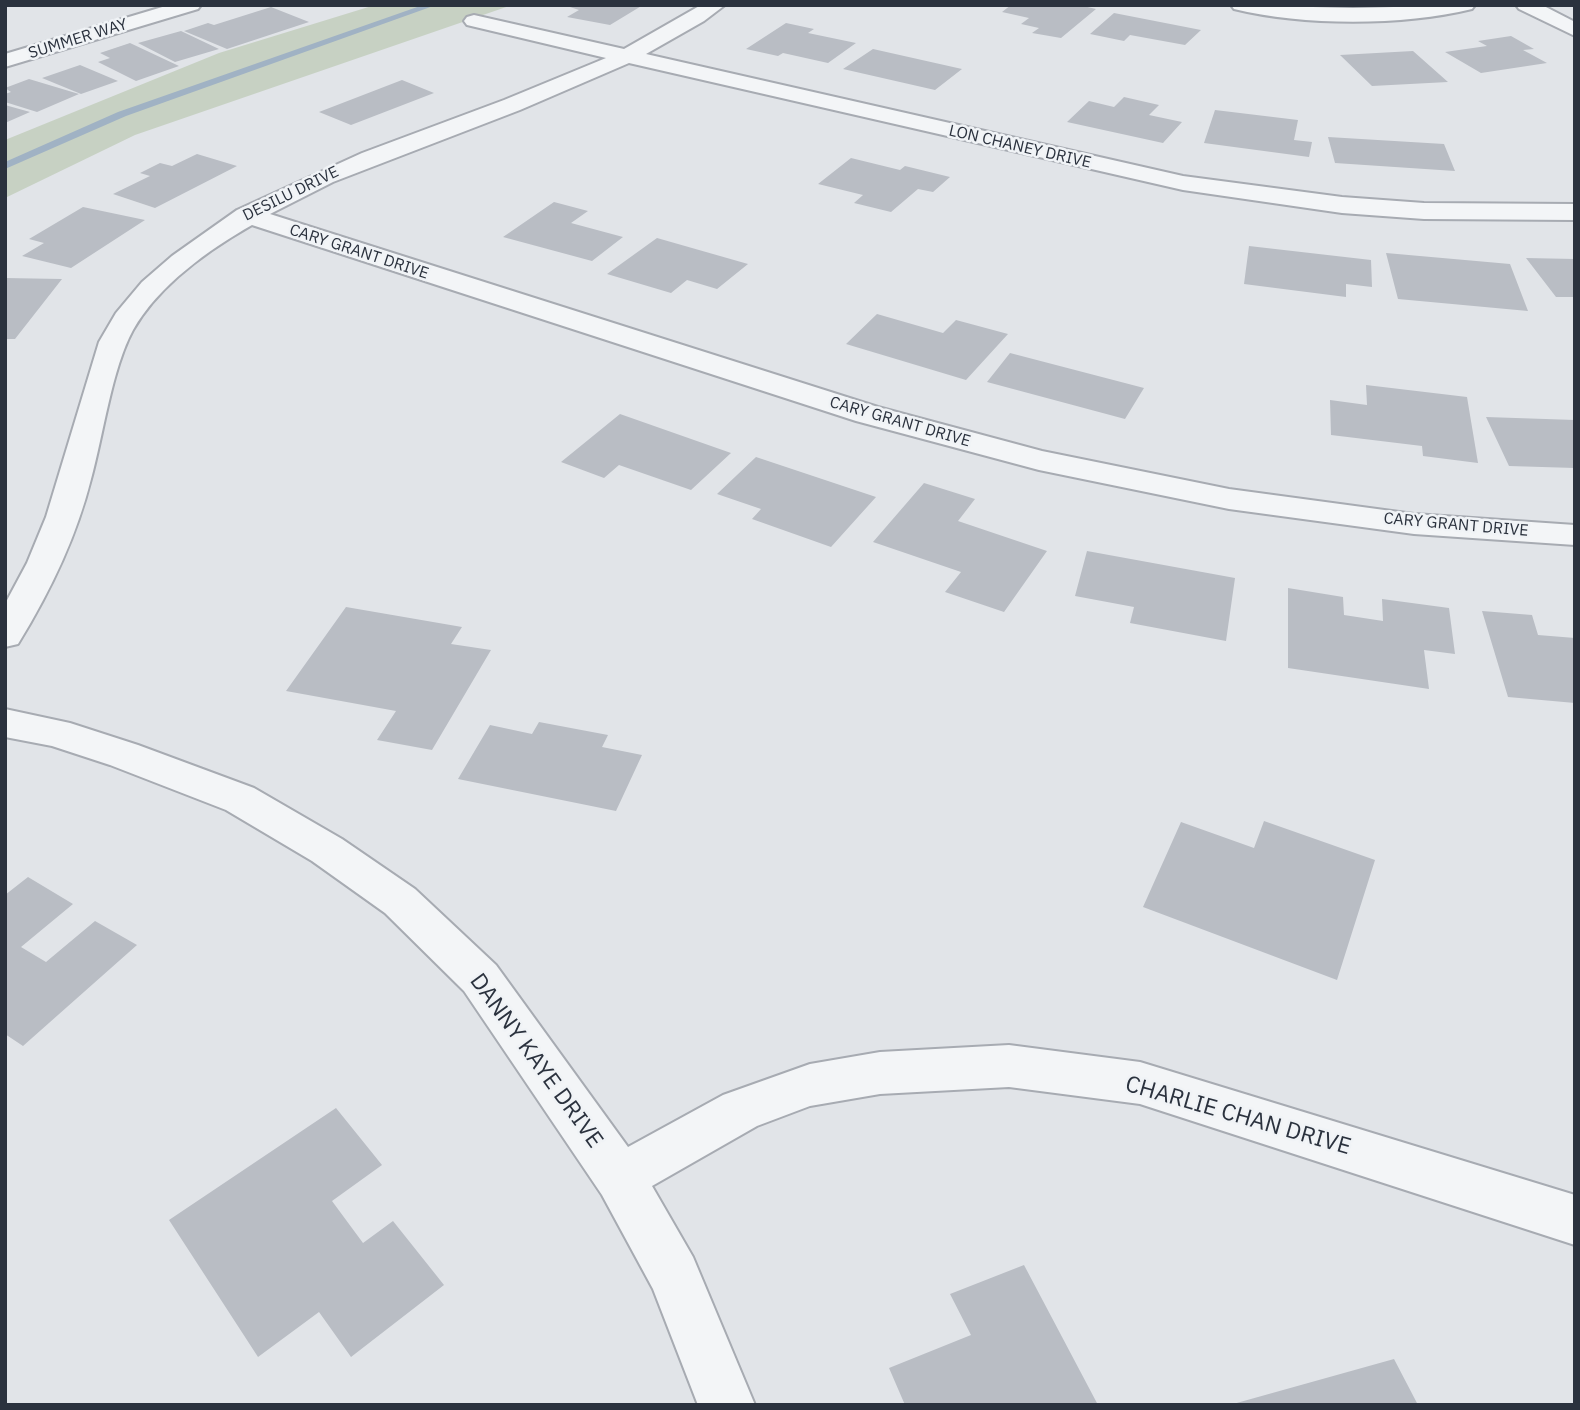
<!DOCTYPE html>
<style>
body{margin:0}
#map{position:relative;width:1580px;height:1410px;overflow:hidden;background:#e1e4e8;font-family:"IBM Plex Sans",sans-serif}
canvas{display:block}
.frame{position:absolute;inset:0;border:7px solid #2b323e;pointer-events:none}
</style>
<div id="map">
<canvas width="1580" height="1410"></canvas>
<div class="frame"></div>
</div>
<script>
const c = document.querySelector('canvas').getContext('2d');
c.lineJoin = 'round';
function fill(path, color) {
  c.fillStyle = color;
  c.fill(path, 'evenodd');
}
function trace(path, color, width, dash) {
  c.strokeStyle = color;
  c.lineWidth = width;
  c.lineCap = dash ? 'butt' : 'round';
  c.setLineDash(dash || []);
  c.stroke(path);
}
function label(font, color, halo, rows, align = 'center') {
  c.font = font + ' "IBM Plex Sans",sans-serif';
  c.lineWidth = 5;
  c.setLineDash([]);
  c.textBaseline = 'middle';
  c.strokeStyle = halo;
  c.fillStyle = color;
  for (const [text, x, y, turn = 0] of rows) {
    c.save();
    c.translate(x, y);
    c.rotate((+turn || 0) * Math.PI / 180);
    c.textAlign = isNaN(turn) ? turn : align;
    if (halo) c.strokeText(text, 0, 0);
    c.fillText(text, 0, 0);
    c.restore();
  }
}
const green = new Path2D(`
 M 375,5 L 512,5 L 135,135 L 5,198 L 5,140 L 219,53 Z`);
const stream = new Path2D(`
 M 423,5 L 436,5 L 126,116 L 5,169 L 5,162 L 118,112 Z`);
const building = new Path2D(`
 M 564,5 L 643,5 L 610,25 L 567,17 L 579,10 Z
 M 1011,5 L 1079,5 L 1096,9 L 1061,38 L 1032,33 L 1039,28 L 1021,24 L 1029,18 L 1002,12 Z
 M 271,7 L 309,22 L 227,49 L 184,31 L 208,23 L 214,25 Z
 M 1114,13 L 1201,30 L 1185,45 L 1130,35 L 1124,41 L 1090,34 Z
 M 786,23 L 814,29 L 808,33 L 856,43 L 828,63 L 783,53 L 778,56 L 746,49 Z
 M 181,31 L 219,49 L 175,62 L 138,43 Z
 M 1511,36 L 1534,49 L 1523,50 L 1547,63 L 1481,73 L 1445,52 L 1487,46 L 1478,41 Z
 M 130,43 L 179,66 L 136,81 L 98,62 L 110,58 L 100,53 Z
 M 873,49 L 962,69 L 935,90 L 843,69 Z
 M 1413,51 L 1448,82 L 1372,86 L 1340,55 Z
 M 80,65 L 118,81 L 81,94 L 42,78 Z
 M 29,79 L 79,94 L 37,112 L 5,102 L 5,94 L 11,92 L 5,88 Z
 M 402,80 L 434,93 L 351,125 L 319,112 Z
 M 1124,97 L 1159,105 L 1149,115 L 1182,122 L 1163,143 L 1067,122 L 1089,101 L 1114,107 Z
 M 5,105 L 30,112 L 5,123 Z
 M 1215,110 L 1298,120 L 1294,140 L 1312,142 L 1309,157 L 1204,143 Z
 M 1328,137 L 1444,144 L 1455,171 L 1335,163 Z
 M 197,154 L 237,166 L 155,208 L 113,194 L 150,176 L 140,173 L 160,163 L 172,166 Z
 M 851,158 L 900,170 L 905,166 L 950,177 L 933,192 L 918,189 L 891,212 L 854,203 L 863,195 L 818,184 Z
 M 554,202 L 588,211 L 571,223 L 623,237 L 592,261 L 503,237 Z
 M 83,207 L 145,220 L 71,268 L 22,256 L 44,243 L 29,239 Z
 M 657,238 L 748,264 L 717,289 L 687,280 L 671,293 L 607,274 Z
 M 1249,246 L 1371,260 L 1372,287 L 1346,284 L 1346,297 L 1244,284 Z
 M 1386,253 L 1510,264 L 1528,311 L 1398,299 Z
 M 1526,258 L 1575,259 L 1575,297 L 1556,297 Z
 M 5,278 L 62,279 L 15,339 L 5,339 Z
 M 877,314 L 943,333 L 956,320 L 1008,334 L 966,380 L 846,344 Z
 M 1010,353 L 1144,388 L 1125,419 L 987,382 Z
 M 1366,385 L 1467,397 L 1478,463 L 1423,456 L 1422,446 L 1331,435 L 1330,400 L 1367,405 Z
 M 620,414 L 731,453 L 691,490 L 619,465 L 604,478 L 561,462 Z
 M 1486,417 L 1575,420 L 1575,468 L 1509,466 Z
 M 756,457 L 876,497 L 831,547 L 752,519 L 761,509 L 717,494 Z
 M 924,483 L 975,499 L 958,521 L 1047,551 L 1004,612 L 945,592 L 961,572 L 873,542 Z
 M 1087,551 L 1235,578 L 1226,641 L 1130,623 L 1134,607 L 1075,596 Z
 M 1288,588 L 1343,597 L 1344,615 L 1383,621 L 1382,599 L 1449,608 L 1455,654 L 1424,650 L 1429,689 L 1288,668 Z
 M 346,607 L 462,627 L 451,644 L 491,650 L 432,750 L 377,740 L 396,711 L 286,691 Z
 M 1482,611 L 1532,615 L 1538,635 L 1575,638 L 1575,703 L 1508,697 Z
 M 539,722 L 608,735 L 602,747 L 642,755 L 616,811 L 458,779 L 490,725 L 532,734 Z
 M 1264,821 L 1375,860 L 1337,980 L 1143,907 L 1181,822 L 1254,848 Z
 M 28,877 L 73,904 L 21,947 L 46,962 L 95,921 L 137,945 L 23,1046 L 5,1034 L 5,895 Z
 M 336,1108 L 382,1165 L 332,1201 L 363,1243 L 393,1221 L 444,1285 L 351,1357 L 319,1312 L 258,1357 L 169,1220 Z
 M 1024,1265 L 1098,1405 L 905,1405 L 889,1368 L 971,1335 L 950,1294 Z
 M 1394,1359 L 1418,1405 L 1233,1405 L 1233,1404 Z`);
const minor = new Path2D(`
 M 169,5 L 201,5 L 198,9 L 5,67 L 5,54 Z
 M 701,5 L 725,5 L 704,21 L 646,54 L 1183,176 L 1342,197 L 1424,203 L 1575,204 L 1575,220 L 1424,219 L 1342,213 L 1183,190 L 629,63 L 520,110 L 333,182 L 270,214 L 878,407 L 1042,451 L 1229,489 L 1414,514 L 1575,525 L 1575,545 L 1414,534 L 1229,509 L 1039,470 L 856,421 L 252,225 C 208,250 158,286 133,330 C 112,368 103,436 91,479 C 76,538 50,592 18,644 L 5,647 L 5,604 L 27,563 L 46,517 L 99,342 L 116,313 L 142,282 L 172,256 L 237,210 L 362,153 L 504,100 L 606,58 L 467,25 L 464,21 L 467,17 L 474,15 L 624,49 Z
 M 1231,5 L 1353,8 L 1475,5 L 1472,9 C 1403,26 1303,26 1234,9 Z
 M 1516,5 L 1542,5 L 1575,22 L 1575,36 L 1519,9 Z
 M 5,709 L 70,723 L 138,745 L 254,788 L 342,839 L 415,889 L 496,965 L 628,1147 L 723,1095 L 810,1064 L 880,1052 L 1009,1045 L 1140,1062 L 1575,1195 L 1575,1245 L 1140,1104 L 1009,1087 L 880,1094 L 810,1106 L 757,1126 L 652,1186 L 693,1257 L 755,1405 L 698,1405 L 653,1289 L 602,1195 L 464,991 L 385,913 L 312,861 L 226,810 L 110,765 L 52,746 L 5,737 Z`);
const farStreetnames = [
 ["SUMMER WAY",78,39,-17],
 ["LON CHANEY DRIVE",1020,147,13],
 ["DESILU DRIVE",291,194,-26],
 ["CARY GRANT DRIVE",359,252,18],
 ["CARY GRANT DRIVE",900,422,16],
 ["CARY GRANT DRIVE",1456,525,5]
];
const nearStreetnames = [
 ["DANNY KAYE DRIVE",536,1061,54],
 ["CHARLIE CHAN DRIVE",1238,1116,16]
];
fill(green, '#c7d1c3');
fill(stream, '#a0b2c4');
fill(building, '#b9bdc4');
trace(minor, '#a7abb2', 4);
fill(minor, '#f3f5f7');
label('16px', '#2b323e', '#f0f3f6', farStreetnames);
label('23px', '#2b323e', '#f0f3f6', nearStreetnames);
</script>
